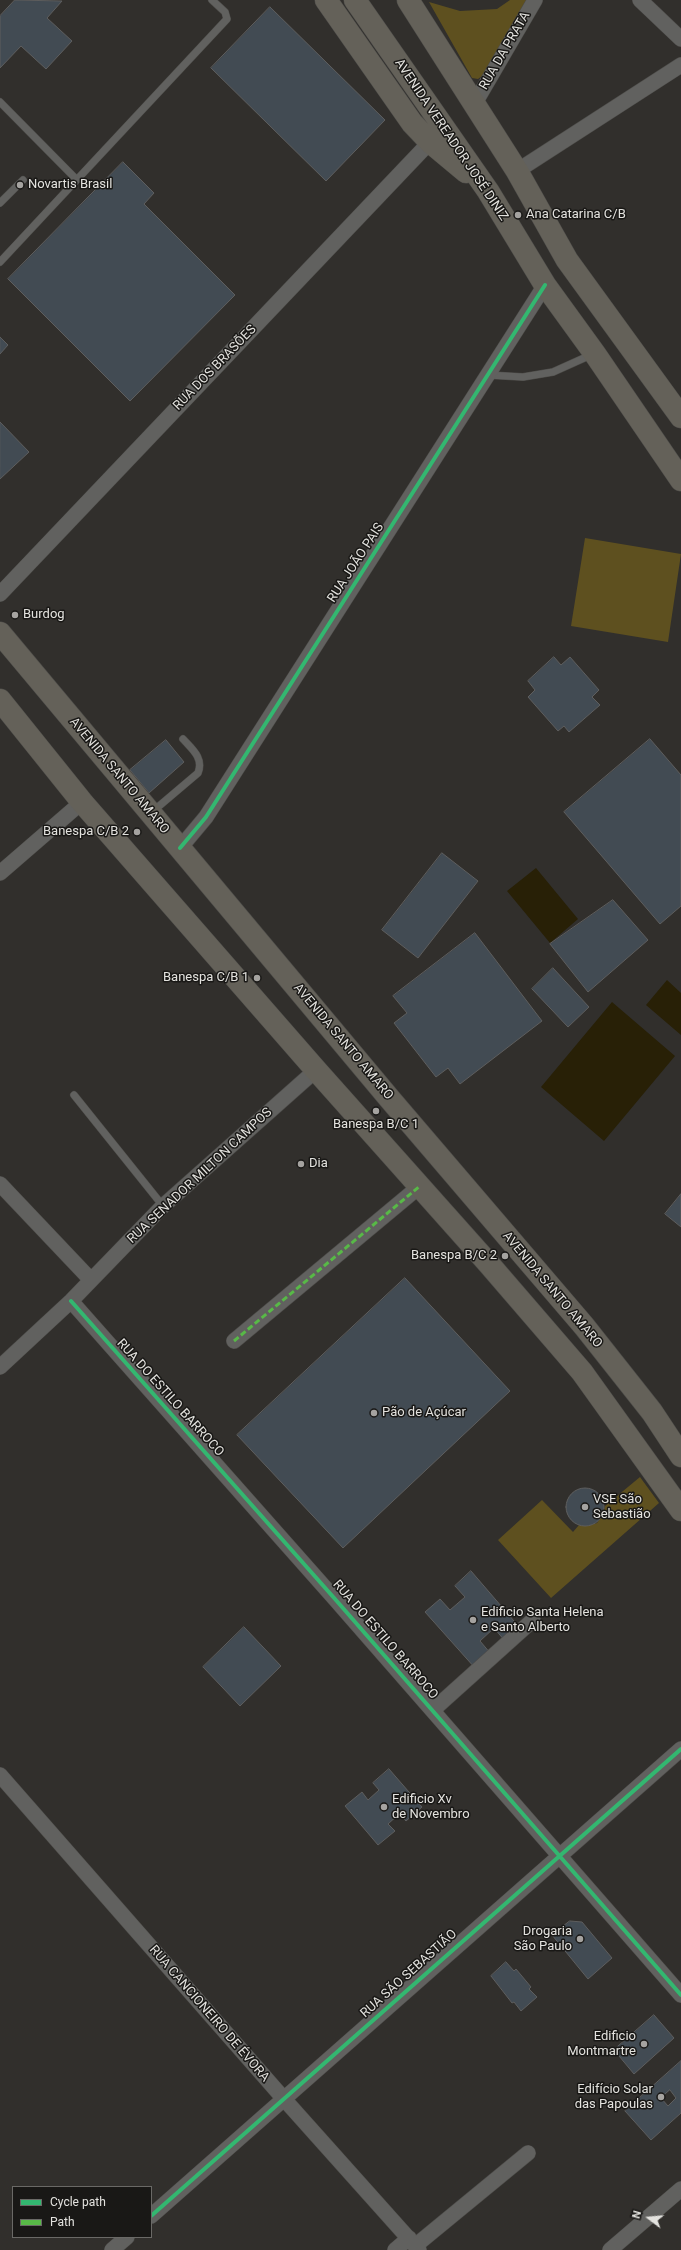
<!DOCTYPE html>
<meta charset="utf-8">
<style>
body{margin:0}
#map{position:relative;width:681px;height:2250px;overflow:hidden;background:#312f2c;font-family:Roboto,sans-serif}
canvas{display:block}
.legend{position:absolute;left:12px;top:2186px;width:140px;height:52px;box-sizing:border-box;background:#191816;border:1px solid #6a6966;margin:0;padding:5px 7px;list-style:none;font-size:12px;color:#e3e2de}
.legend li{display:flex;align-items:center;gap:8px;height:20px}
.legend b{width:20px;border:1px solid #6a6966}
.north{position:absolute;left:629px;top:2198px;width:40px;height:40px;-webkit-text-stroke:3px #191816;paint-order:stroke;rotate:286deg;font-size:11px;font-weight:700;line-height:16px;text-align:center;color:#e3e2de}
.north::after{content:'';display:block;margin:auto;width:14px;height:18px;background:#e3e2de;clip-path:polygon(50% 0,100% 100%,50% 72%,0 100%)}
</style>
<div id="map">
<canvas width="681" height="2250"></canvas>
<ul class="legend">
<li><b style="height:5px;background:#33b770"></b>Cycle path</li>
<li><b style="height:5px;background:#58b947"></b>Path</li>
</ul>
<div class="north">N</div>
</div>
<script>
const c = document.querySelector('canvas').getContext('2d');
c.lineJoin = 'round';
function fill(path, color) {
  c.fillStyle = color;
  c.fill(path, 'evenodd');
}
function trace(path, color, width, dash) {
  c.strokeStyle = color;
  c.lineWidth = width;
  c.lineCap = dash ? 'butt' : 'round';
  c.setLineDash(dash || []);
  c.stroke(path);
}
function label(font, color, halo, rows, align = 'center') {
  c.font = font + ' Roboto,sans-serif';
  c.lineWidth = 3;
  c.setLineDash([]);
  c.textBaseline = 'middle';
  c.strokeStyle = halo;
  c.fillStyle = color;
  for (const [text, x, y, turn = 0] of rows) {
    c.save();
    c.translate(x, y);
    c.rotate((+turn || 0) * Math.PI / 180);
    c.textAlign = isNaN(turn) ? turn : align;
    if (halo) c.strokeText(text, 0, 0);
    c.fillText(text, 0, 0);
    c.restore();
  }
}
const green = new Path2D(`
 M 510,0 L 528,0 L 486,73 L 478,79 L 472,78 L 429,2 L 460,11 L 497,9 Z
 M 585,538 L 681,554 L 668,642 L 571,626 Z
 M 640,1477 L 659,1503 L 551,1598 L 498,1540 L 542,1500 L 573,1532 L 579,1525 L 587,1526 L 597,1523 L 603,1514 L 605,1506 Z`);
const water = new Path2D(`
 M 536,868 L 578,919 L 550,943 L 507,891 Z
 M 667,980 L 681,993 L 681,1035 L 646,1005 Z
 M 612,1002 L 675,1056 L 604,1141 L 541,1087 Z`);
const building = new Path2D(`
 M 15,0 L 62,1 L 47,18 L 72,41 L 46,69 L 21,46 L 0,68 L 0,16 Z
 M 270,7 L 385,120 L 326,181 L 211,68 Z
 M 123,162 L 154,193 L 144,204 L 235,295 L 130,401 L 8,279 Z
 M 0,337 L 8,345 L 0,354 Z
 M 0,422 L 29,452 L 0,479 Z
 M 554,657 L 561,665 L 570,657 L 599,690 L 592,697 L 600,705 L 569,732 L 564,726 L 558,731 L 528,697 L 535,690 L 528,681 Z
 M 650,739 L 681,775 L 681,906 L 660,924 L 564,812 Z
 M 166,740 L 184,762 L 149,793 L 130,770 Z
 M 442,853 L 478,881 L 418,958 L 382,930 Z
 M 613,900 L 648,940 L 588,992 L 550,944 Z
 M 475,933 L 542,1021 L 460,1084 L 448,1068 L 436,1077 L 394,1023 L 407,1013 L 393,996 Z
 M 553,968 L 589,1007 L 568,1027 L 532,989 Z
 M 681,1194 L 681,1227 L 665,1214 Z
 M 405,1278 L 510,1391 L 343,1548 L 237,1435 Z
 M566 1507a19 19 0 1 1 38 0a19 19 0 1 1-38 0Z
 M 471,1571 L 520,1628 L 505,1641 L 494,1628 L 480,1641 L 491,1654 L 475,1668 L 425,1612 L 440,1599 L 450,1610 L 465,1597 L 455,1586 Z
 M 244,1627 L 281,1666 L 240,1706 L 203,1667 Z
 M 389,1769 L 422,1807 L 406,1821 L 399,1814 L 388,1824 L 395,1831 L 378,1845 L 345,1806 L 362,1792 L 368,1800 L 379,1790 L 373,1783 Z
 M 570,1921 L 582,1922 L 612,1958 L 588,1979 L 552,1935 Z
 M 506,1962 L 514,1971 L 516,1969 L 531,1987 L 529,1989 L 537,1997 L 521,2011 L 514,2002 L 512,2003 L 491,1976 Z
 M 654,2015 L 674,2038 L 634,2074 L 614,2050 Z
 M 681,2061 L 681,2113 L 651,2140 L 625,2111 Z
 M 670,2090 L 676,2098 L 668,2106 L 661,2098 Z`);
const lane = new Path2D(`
 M 0,102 L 77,180
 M 0,203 L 23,180
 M 0,262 L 227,19 L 225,12 L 212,0
 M 488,375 L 523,377 L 553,372 L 593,354
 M 152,812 L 198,773 C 204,758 192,749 183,739
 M 74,1095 L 163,1206`);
const street = new Path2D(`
 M 640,0 L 681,39
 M 475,103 L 535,0
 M 517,171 L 681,65
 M 0,594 L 430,142
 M 180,848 L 206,817 L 545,285
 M 0,873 L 82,802
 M 0,1184 L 91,1280
 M 71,1301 L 335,1599 L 681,1995
 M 234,1341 L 420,1186
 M 0,1367 L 71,1301 L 163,1206 L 316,1070
 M 433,1710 L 533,1620
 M 0,1775 L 284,2099 L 419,2250
 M 151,2216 L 681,1749
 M 415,2246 L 528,2153
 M 112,2250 L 127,2237
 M 395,2250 L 409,2238
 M 610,2250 L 681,2189`);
const primary = new Path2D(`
 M 326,0 L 412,123 L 430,142 L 466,172
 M 355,0 L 488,191 L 545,285 L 595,354 L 681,480
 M 408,0 L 517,171 L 567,260 L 681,417
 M 0,633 L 389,1098 L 584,1326 L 652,1412 L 681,1456
 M 0,700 L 82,802 L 316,1070 L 488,1263 L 582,1372 L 681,1510`);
const quiet = new Path2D(`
 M 234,1341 L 420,1186`);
const cycleway = new Path2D(`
 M 180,848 L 206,817 L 545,285
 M 71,1301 L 335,1599 L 681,1995
 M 151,2216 L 681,1749`);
const markers = [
 [20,185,4,"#a5a3a0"],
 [518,215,4,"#a5a3a0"],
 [15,615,4,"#a5a3a0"],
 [137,832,4,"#a5a3a0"],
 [257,978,4,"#a5a3a0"],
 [376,1111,4,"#a5a3a0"],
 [301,1164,4,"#a5a3a0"],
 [505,1256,4,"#a5a3a0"],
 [374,1413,4,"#a5a3a0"],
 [585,1507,4,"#a5a3a0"],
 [473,1620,4,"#a5a3a0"],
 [384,1807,4,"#a5a3a0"],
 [580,1939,4,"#a5a3a0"],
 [644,2044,4,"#a5a3a0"],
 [661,2097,4,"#a5a3a0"]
];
const streetNames = [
 ["RUA DA PRATA",505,51,-60],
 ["AVENIDA VEREADOR JOSÉ DINIZ",451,140,56],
 ["RUA DOS BRASÕES",215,368,-46],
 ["RUA JOÃO PAIS",356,563,-57],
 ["AVENIDA SANTO AMARO",119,776,50],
 ["AVENIDA SANTO AMARO",343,1042,50],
 ["RUA SENADOR MILTON CAMPOS",200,1176,-43],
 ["AVENIDA SANTO AMARO",552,1290,50],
 ["RUA DO ESTILO BARROCO",170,1398,48],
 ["RUA DO ESTILO BARROCO",385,1640,49],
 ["RUA SÃO SEBASTIÃO",409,1974,-42],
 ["RUA CANCIONEIRO DE ÉVORA",209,2014,49]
];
const poiNames = [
 ["Novartis Brasil",28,185],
 ["Ana Catarina C/B",526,215],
 ["Burdog",23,615],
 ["Banespa C/B 2",129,832,"right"],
 ["Banespa C/B 1",249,978,"right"],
 ["Banespa B/C 1",376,1125,"center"],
 ["Dia",309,1164],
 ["Banespa B/C 2",497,1256,"right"],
 ["Pão de Açúcar",382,1413],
 ["VSE São",593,1500],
 ["Sebastião",593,1515],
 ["Edificio Santa Helena",481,1613],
 ["e Santo Alberto",481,1628],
 ["Edificio Xv",392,1800],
 ["de Novembro",392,1815],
 ["Drogaria",572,1932,"right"],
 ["São Paulo",572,1947,"right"],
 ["Edificio",636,2037,"right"],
 ["Montmartre",636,2052,"right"],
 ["Edifício Solar",653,2090,"right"],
 ["das Papoulas",653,2105,"right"]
];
fill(green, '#5e501f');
fill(water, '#282006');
fill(building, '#424b53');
trace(building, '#5e5e5e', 1);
trace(lane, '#4d4c49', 8);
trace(street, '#4d4c49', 16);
trace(primary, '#4d4c49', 23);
trace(lane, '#61615f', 7);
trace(street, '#61615f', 15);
trace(primary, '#646159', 22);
trace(quiet, '#58b947', 3, [6, 3]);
trace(cycleway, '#33b770', 4);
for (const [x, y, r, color] of markers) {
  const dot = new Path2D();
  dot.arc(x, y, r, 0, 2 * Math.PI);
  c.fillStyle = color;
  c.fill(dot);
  trace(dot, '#191816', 1.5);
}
label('13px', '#e3e2de', '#191816', streetNames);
label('13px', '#e3e2de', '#191816', poiNames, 'left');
</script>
